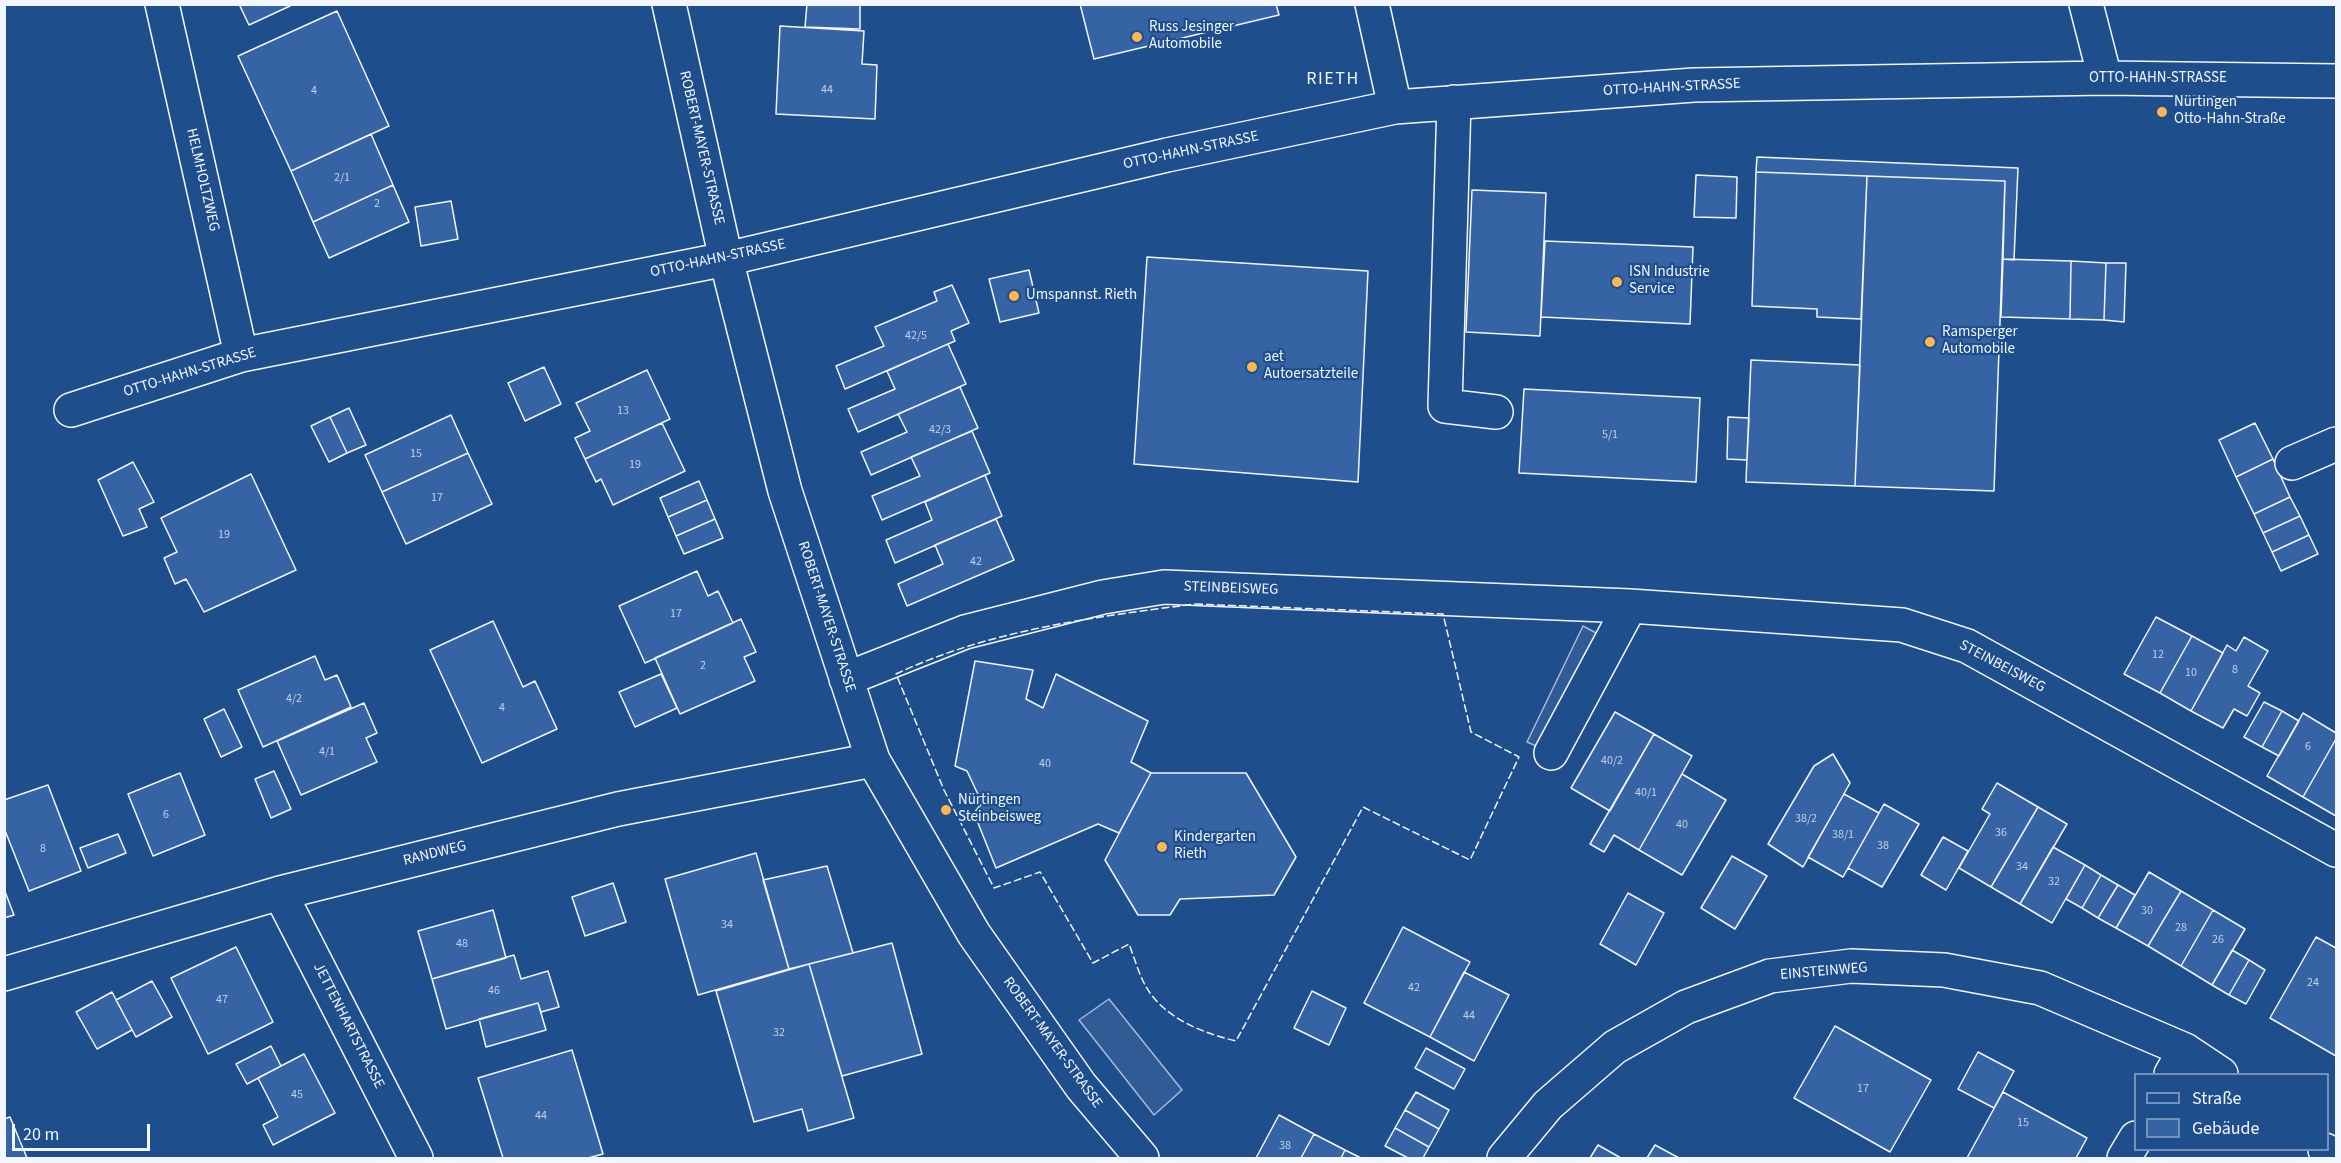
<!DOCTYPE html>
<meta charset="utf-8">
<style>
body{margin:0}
#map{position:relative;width:2341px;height:1163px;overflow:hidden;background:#1f4e8c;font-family:"Source Sans 3",sans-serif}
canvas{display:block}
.frame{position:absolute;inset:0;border:6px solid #f2f6ff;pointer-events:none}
.legend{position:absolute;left:2134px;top:1073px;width:195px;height:78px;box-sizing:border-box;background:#1f4e8c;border:2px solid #7391ba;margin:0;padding:8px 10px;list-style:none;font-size:18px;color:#f2f6ff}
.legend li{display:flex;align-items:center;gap:12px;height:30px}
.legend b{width:30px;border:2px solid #7391ba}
.scale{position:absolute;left:12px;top:1124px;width:138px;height:27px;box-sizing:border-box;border:3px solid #f2f6ff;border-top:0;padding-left:8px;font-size:18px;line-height:21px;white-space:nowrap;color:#f2f6ff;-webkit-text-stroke:4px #1f4e8c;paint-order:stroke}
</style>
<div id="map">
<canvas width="2341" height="1163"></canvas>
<div class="frame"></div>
<ul class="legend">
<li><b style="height:8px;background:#1f4e8c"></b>Straße</li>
<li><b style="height:16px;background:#3563a3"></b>Gebäude</li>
</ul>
<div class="scale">20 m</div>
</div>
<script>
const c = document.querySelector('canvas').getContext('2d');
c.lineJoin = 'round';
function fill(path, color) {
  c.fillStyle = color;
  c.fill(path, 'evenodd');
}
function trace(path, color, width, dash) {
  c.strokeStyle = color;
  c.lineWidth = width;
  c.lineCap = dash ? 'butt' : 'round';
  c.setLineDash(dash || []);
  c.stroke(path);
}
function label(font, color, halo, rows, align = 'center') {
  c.font = font + ' "Source Sans 3",sans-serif';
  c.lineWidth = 4.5;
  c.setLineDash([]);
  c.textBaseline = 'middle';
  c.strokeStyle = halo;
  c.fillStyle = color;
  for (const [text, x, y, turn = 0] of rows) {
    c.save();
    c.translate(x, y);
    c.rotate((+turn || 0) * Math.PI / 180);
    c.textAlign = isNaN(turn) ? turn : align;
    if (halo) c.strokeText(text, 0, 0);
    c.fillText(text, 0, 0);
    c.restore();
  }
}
const built = new Path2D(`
 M 1583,626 L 1600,635 L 1543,749 L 1527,742 Z
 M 1109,999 L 1182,1090 L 1154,1115 L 1079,1020 Z`);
const building = new Path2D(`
 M 239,4 L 290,4 L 290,6 L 249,25 Z
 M 807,4 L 860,4 L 860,29 L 805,27 Z
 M 1080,4 L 1276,4 L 1279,15 L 1094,59 Z
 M 337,11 L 389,126 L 291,171 L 238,56 Z
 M 780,26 L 864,31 L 862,64 L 877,65 L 875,119 L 776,114 Z
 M 371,134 L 393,185 L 313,222 L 291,171 Z
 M 1757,157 L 2018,168 L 2014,260 L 2003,259 L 2005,181 L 1756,172 Z
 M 1756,172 L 1867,176 L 1861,319 L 1817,317 L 1817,309 L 1752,306 Z
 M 1696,175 L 1737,177 L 1736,218 L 1694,217 Z
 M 1867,176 L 2005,181 L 1994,491 L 1855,486 Z
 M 393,185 L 409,222 L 329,258 L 313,222 Z
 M 1472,190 L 1546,193 L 1540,336 L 1466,332 Z
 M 451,201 L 458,239 L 421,246 L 415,207 Z
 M 1545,241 L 1693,247 L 1690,324 L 1541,317 Z
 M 1147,257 L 1368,271 L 1358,482 L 1134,464 Z
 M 2003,259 L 2071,261 L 2070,319 L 2001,317 Z
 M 2071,261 L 2106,263 L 2104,320 L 2070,319 Z
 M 2106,263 L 2126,263 L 2124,322 L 2104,320 Z
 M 1029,270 L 1039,313 L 1000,322 L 989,279 Z
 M 952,285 L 969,323 L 951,331 L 955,341 L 845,389 L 836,366 L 884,346 L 875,327 L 937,301 L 934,292 Z
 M 948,344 L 966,384 L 858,432 L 848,409 L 895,389 L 887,371 Z
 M 1751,360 L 1860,365 L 1855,486 L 1746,482 Z
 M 544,367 L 561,404 L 525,421 L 508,383 Z
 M 647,370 L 670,419 L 585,459 L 575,438 L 590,431 L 576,403 Z
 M 960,387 L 978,428 L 871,475 L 861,452 L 907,432 L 898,414 Z
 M 1524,389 L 1700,398 L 1696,482 L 1519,473 Z
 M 349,408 L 366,445 L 347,453 L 330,417 Z
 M 451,415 L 468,453 L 382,492 L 365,455 Z
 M 330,417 L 347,453 L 329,462 L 311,426 Z
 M 1728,417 L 1749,418 L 1747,460 L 1727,459 Z
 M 662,423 L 685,471 L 613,505 L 601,479 L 596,482 L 585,459 Z
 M 2255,423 L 2273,459 L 2236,477 L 2219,440 Z
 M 972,431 L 990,473 L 882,520 L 872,496 L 920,476 L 911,457 Z
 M 468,453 L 492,504 L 406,544 L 382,492 Z
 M 2273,459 L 2290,497 L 2254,514 L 2236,477 Z
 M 133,462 L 154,502 L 139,509 L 147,527 L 123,536 L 98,480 Z
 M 251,474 L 296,570 L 204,612 L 186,579 L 175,584 L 164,558 L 177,552 L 161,518 Z
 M 985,475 L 1002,516 L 895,563 L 886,540 L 932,520 L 925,502 Z
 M 699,481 L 707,500 L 668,517 L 660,498 Z
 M 2290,497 L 2300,516 L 2263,533 L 2254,514 Z
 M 707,500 L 715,519 L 676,536 L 668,517 Z
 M 2300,516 L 2309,535 L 2272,552 L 2263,533 Z
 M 715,519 L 723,538 L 684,554 L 676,536 Z
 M 996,519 L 1014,560 L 907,606 L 898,584 L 943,564 L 935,545 Z
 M 2309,535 L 2318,554 L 2281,571 L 2272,552 Z
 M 697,571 L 708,596 L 718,591 L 733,623 L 645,663 L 619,606 Z
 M 2156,617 L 2192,636 L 2160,693 L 2124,674 Z
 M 741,619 L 756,652 L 744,657 L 755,681 L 680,714 L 655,658 Z
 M 493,621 L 523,687 L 535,681 L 557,729 L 482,763 L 430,650 Z
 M 2192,636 L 2223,653 L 2191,711 L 2160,693 Z
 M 2244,637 L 2268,651 L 2248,686 L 2260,693 L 2247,716 L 2234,709 L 2223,728 L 2191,711 L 2227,645 L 2236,651 Z
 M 315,656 L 325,680 L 337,675 L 351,707 L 263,747 L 238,690 Z
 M 975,661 L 1033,670 L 1026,699 L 1043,708 L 1056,674 L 1148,721 L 1131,762 L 1151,773 L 1119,833 L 1098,824 L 996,868 L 974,813 L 982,803 L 967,771 L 955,766 Z
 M 661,674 L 677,708 L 635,727 L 619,692 Z
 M 2264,702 L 2282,711 L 2262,747 L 2244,737 Z
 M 364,703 L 377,733 L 366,738 L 377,762 L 301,795 L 277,741 Z
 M 224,709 L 242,747 L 221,757 L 204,719 Z
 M 2282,711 L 2299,721 L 2279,756 L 2262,747 Z
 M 1615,712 L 1654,734 L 1610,811 L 1571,788 Z
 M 2303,713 L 2336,733 L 2336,739 L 2303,797 L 2267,776 Z
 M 1654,734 L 1692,756 L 1639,850 L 1614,835 L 1604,852 L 1590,844 Z
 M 2336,739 L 2336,816 L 2303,797 Z
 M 1833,754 L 1850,783 L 1803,867 L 1768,844 L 1814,766 Z
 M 274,771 L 291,809 L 271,818 L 255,779 Z
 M 180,773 L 205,835 L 153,856 L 128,794 Z
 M 1151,773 L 1246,773 L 1296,857 L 1274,895 L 1180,899 L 1170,915 L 1138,915 L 1105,860 Z
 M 1682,774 L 1726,800 L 1682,875 L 1639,850 Z
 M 1997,783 L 2038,807 L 1991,887 L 1959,868 L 1990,814 L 1982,809 Z
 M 48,785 L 81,871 L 29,891 L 4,828 L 4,800 Z
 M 1844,794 L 1879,813 L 1843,877 L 1808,857 Z
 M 1884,804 L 1919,824 L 1882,887 L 1848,868 Z
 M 2038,807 L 2067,824 L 2020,904 L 1991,887 Z
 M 118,834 L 126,853 L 88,868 L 80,848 Z
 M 1943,837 L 1968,851 L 1946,890 L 1921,875 Z
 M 2053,847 L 2085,865 L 2052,923 L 2020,904 Z
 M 756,853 L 789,969 L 698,995 L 665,879 Z
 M 1732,856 L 1767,876 L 1735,929 L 1701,908 Z
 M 2085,865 L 2101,875 L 2082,908 L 2066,899 Z
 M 827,866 L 853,953 L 789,969 L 763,880 Z
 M 2149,872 L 2181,891 L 2148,946 L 2116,928 Z
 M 2101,875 L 2118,885 L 2098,918 L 2082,908 Z
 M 613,883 L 626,922 L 585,936 L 572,897 Z
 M 2118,885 L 2135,895 L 2116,928 L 2098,918 Z
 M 4,889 L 14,915 L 4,918 Z
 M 2181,891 L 2213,910 L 2181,966 L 2148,946 Z
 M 1628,893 L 1664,913 L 1636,965 L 1600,944 Z
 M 493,910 L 506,958 L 432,979 L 418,931 Z
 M 2213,910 L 2245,929 L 2212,985 L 2181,966 Z
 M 1403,927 L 1470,962 L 1430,1037 L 1364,1003 Z
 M 2316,937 L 2336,948 L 2336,1056 L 2270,1018 Z
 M 892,943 L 922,1054 L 842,1076 L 809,964 Z
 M 236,947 L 273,1022 L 208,1054 L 171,978 Z
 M 2232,950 L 2249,960 L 2229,995 L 2212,985 Z
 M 514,955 L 521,979 L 548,971 L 559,1007 L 541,1012 L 538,1003 L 446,1029 L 432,979 Z
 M 2249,960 L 2265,970 L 2246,1004 L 2229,995 Z
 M 809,964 L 854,1118 L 808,1131 L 802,1109 L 754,1122 L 716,991 Z
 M 1464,972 L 1509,995 L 1474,1061 L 1430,1037 Z
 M 152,981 L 172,1017 L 136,1037 L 116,1000 Z
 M 1312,991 L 1346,1008 L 1329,1045 L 1294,1028 Z
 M 112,992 L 132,1030 L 97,1049 L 76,1012 Z
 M 538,1003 L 546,1030 L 486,1047 L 479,1019 Z
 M 1835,1026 L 1931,1080 L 1890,1152 L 1794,1098 Z
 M 271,1046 L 281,1066 L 247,1084 L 236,1064 Z
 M 1426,1048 L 1465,1069 L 1454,1089 L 1415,1068 Z
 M 572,1050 L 603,1154 L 588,1158 L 503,1158 L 478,1078 Z
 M 1978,1052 L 2014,1071 L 1994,1108 L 1958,1089 Z
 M 304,1054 L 335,1113 L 273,1145 L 263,1125 L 278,1117 L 258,1078 Z
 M 1416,1092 L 1449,1110 L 1439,1129 L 1405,1110 Z
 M 2003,1092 L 2087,1138 L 2076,1158 L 1967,1158 Z
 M 1405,1110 L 1439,1129 L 1429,1147 L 1395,1128 Z
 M 1279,1115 L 1314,1134 L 1301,1158 L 1256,1158 Z
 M 10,1117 L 27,1158 L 4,1158 L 4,1119 Z
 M 1395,1128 L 1429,1147 L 1423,1158 L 1408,1158 L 1385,1146 Z
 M 1314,1134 L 1345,1150 L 1341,1158 L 1301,1158 Z
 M 1598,1145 L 1621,1158 L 1590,1158 Z
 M 1655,1145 L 1679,1158 L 1647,1158 Z
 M 1345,1150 L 1361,1158 L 1341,1158 Z`);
const minor = new Path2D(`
 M 162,4 L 241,355
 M 669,4 L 726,259 L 785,491 L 873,760 L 974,934 L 1081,1086 L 1142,1158
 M 1372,4 L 1395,107
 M 2086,4 L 2105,78
 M 1454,102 L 1445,406 L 1496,412
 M 71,410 L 241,355 L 726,259 L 1167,155 L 1395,107 L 1694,85 L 2105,78 L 2336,81
 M 2292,463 L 2336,444
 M 846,679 L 965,632 L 1103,597 L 1164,587 L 1630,606 L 1902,625 L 1967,646 L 2336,850
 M 1551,753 L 1630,606
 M 280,893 L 416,1158
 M 4,974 L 280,893 L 618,809 L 873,760
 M 2171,1074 L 2185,1050
 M 2325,1150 L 2335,1158
 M 1504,1158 L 1548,1105 L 1615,1047 L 1686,1007 L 1770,976 L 1851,966 L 1944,970 L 2040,988 L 2185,1050 L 2221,1074
 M 2124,1158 L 2136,1138`);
const fence = new Path2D(`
 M 1195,604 L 1443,614 L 1471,732 L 1519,757 L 1470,860 L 1363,807 L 1236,1041 C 1202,1033 1161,1017 1144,983 C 1138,971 1134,957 1129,944 L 1093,963 L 1040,872 L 994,888 L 944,790 L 896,674 C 989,630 1094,617 1195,604 Z`);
const markers = [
 [1137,37,6,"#ffb74d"],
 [2162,112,6,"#ffb74d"],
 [1617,282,6,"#ffb74d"],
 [1014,296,6,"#ffb74d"],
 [1930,342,6,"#ffb74d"],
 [1252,367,6,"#ffb74d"],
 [946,810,6,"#ffb74d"],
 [1162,847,6,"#ffb74d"]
];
const numberNames = [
 ["44",827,90],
 ["4",314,91],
 ["2/1",342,178],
 ["2",377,204],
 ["42/5",916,336],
 ["13",623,411],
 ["42/3",940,430],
 ["5/1",1610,435],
 ["15",416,454],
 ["19",635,465],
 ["17",437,498],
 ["19",224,535],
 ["42",976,562],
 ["17",676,614],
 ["12",2158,655],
 ["2",703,666],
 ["8",2235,670],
 ["10",2191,673],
 ["4/2",294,699],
 ["4",502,708],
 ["6",2308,747],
 ["4/1",327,752],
 ["40/2",1612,761],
 ["40",1045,764],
 ["40/1",1646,793],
 ["6",166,815],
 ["38/2",1806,819],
 ["40",1682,825],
 ["36",2001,833],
 ["38/1",1843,835],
 ["38",1883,846],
 ["8",43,849],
 ["34",2022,867],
 ["32",2054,882],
 ["30",2147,911],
 ["34",727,925],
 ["28",2181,928],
 ["26",2218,940],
 ["48",462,944],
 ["24",2313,983],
 ["42",1414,988],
 ["46",494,991],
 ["47",222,1000],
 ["44",1469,1016],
 ["32",779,1033],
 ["17",1863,1089],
 ["45",297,1095],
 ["44",541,1116],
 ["15",2023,1123],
 ["38",1285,1146]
];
const poiNames = [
 ["Russ Jesinger",1149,28],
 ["Automobile",1149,45],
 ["Nürtingen",2174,103],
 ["Otto-Hahn-Straße",2174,120],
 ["ISN Industrie",1629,273],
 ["Service",1629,290],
 ["Umspannst. Rieth",1026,296],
 ["Ramsperger",1942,333],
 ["Automobile",1942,350],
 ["aet",1264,358],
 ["Autoersatzteile",1264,375],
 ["Nürtingen",958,801],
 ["Steinbeisweg",958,818],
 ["Kindergarten",1174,838],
 ["Rieth",1174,855]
];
const streetNames = [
 ["OTTO-HAHN-STRASSE",2158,79],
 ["OTTO-HAHN-STRASSE",1672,88,-3],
 ["ROBERT-MAYER-STRASSE",701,148,77],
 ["OTTO-HAHN-STRASSE",1191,151,-12],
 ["HELMHOLTZWEG",202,180,77],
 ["OTTO-HAHN-STRASSE",718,259,-12],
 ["OTTO-HAHN-STRASSE",190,373,-17],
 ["STEINBEISWEG",1231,589,2],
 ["ROBERT-MAYER-STRASSE",826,617,72],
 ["STEINBEISWEG",2002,667,28],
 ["RANDWEG",435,854,-14],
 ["EINSTEINWEG",1824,972,-5],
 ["JETTENHARTSTRASSE",348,1026,63],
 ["ROBERT-MAYER-STRASSE",1052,1043,54]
];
const quarterNames = [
 ["RIETH",1333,80]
];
fill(built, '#305b95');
trace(built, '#a8bbd7', 1.5);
fill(building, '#3563a3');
trace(building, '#f2f6ff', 1.5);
trace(minor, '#f2f6ff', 36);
trace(minor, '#1f4e8c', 33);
trace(fence, '#f2f6ff', 1.5, [8, 3]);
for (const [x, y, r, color] of markers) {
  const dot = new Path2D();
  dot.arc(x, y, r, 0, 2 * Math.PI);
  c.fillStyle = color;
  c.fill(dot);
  trace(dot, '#1f4e8c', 2);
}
label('12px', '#c3d1e8', null, numberNames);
label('15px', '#f2f6ff', '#1f4e8c', poiNames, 'left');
label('15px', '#f2f6ff', '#1f4e8c', streetNames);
c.letterSpacing = '1.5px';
label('18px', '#f2f6ff', '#1f4e8c', quarterNames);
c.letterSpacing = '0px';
</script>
